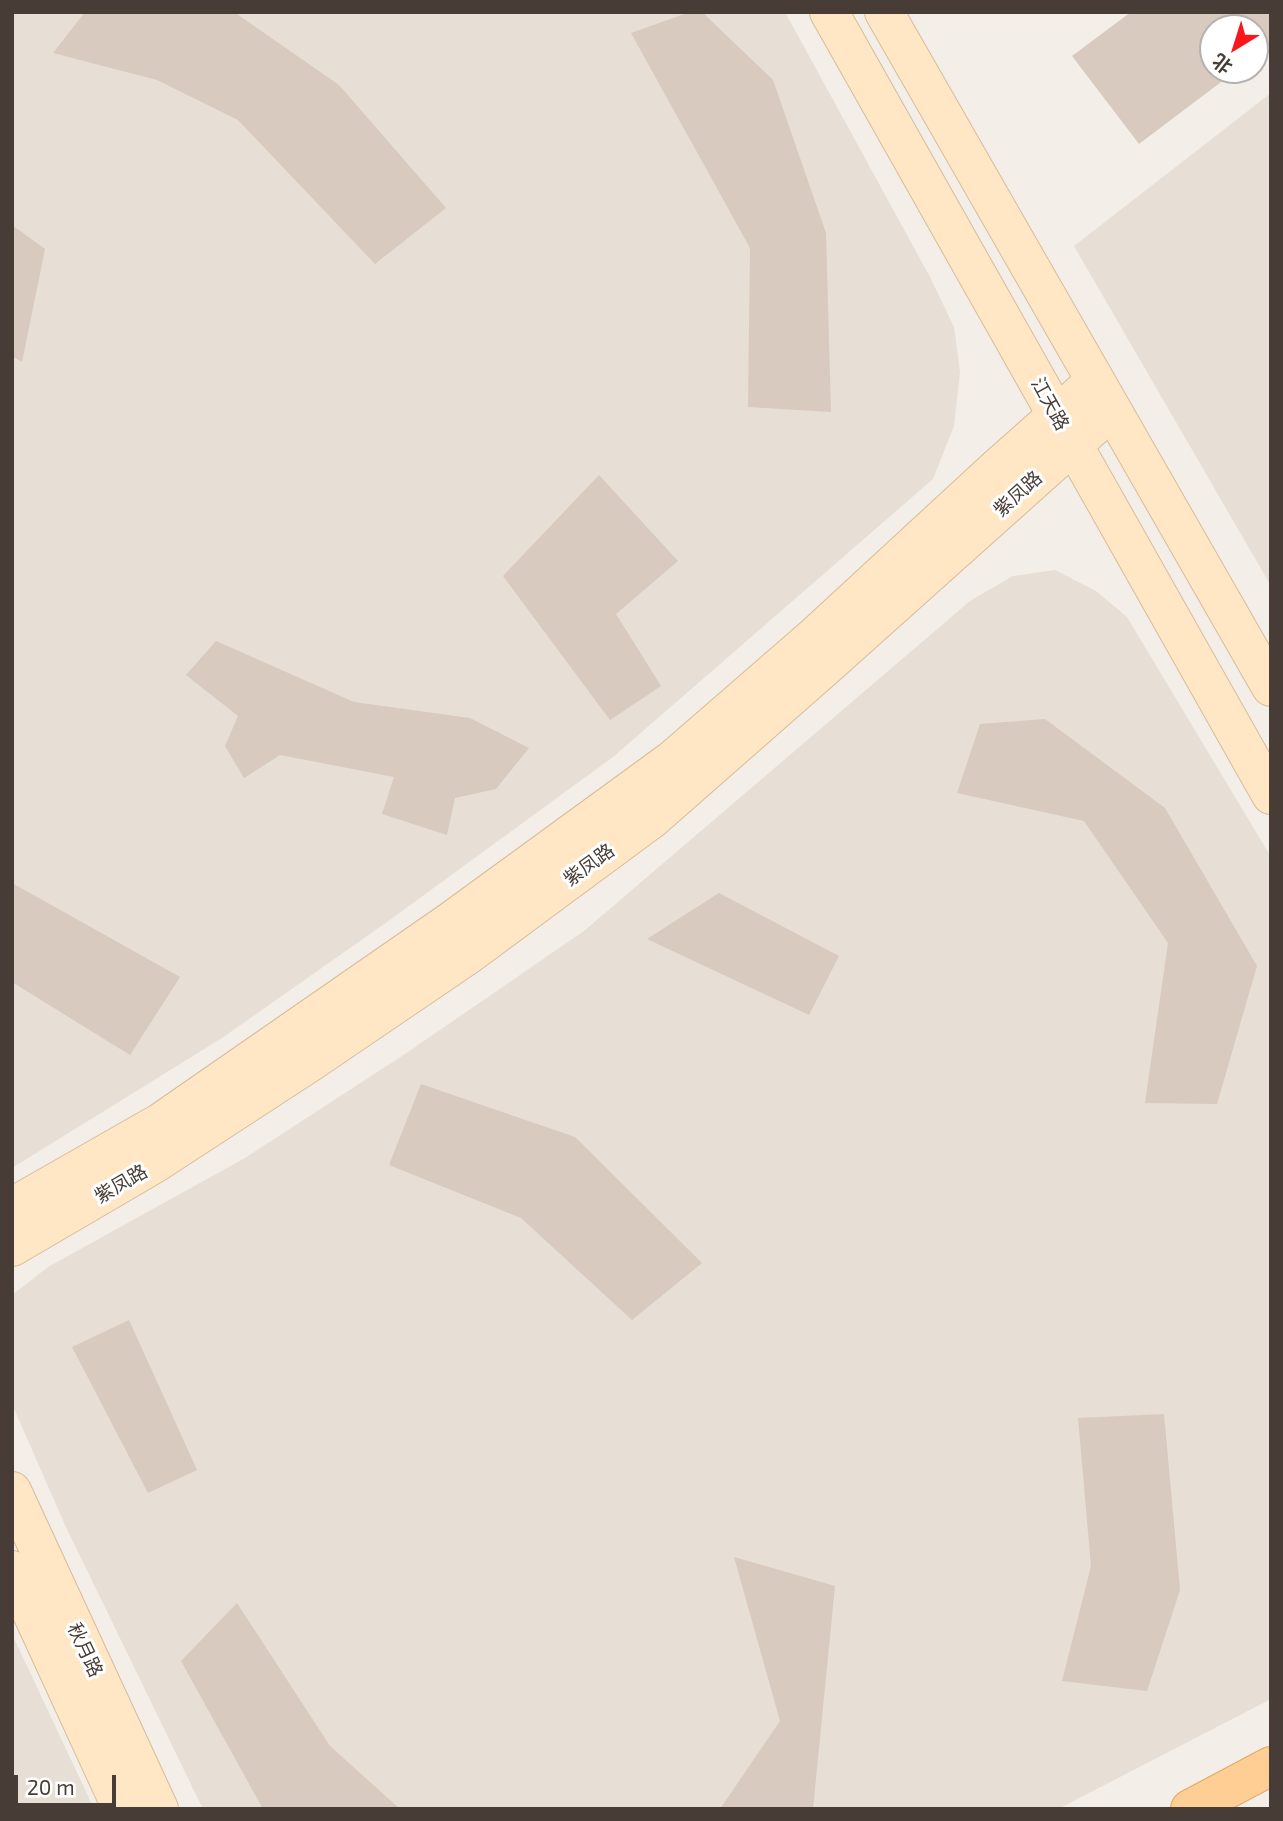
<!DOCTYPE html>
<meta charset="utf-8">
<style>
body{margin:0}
#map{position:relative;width:1283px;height:1821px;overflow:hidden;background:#f3eee7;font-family:"Exo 2","Noto Sans SC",sans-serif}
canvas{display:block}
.frame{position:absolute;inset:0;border:14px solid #473d36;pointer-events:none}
.north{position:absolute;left:1199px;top:14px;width:70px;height:70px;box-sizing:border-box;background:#fff;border:2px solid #b5b1af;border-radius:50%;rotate:218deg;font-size:19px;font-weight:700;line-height:28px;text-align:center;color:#473d36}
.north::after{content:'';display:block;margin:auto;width:24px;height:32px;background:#fa171c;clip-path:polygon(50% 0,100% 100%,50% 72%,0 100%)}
.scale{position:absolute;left:14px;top:1775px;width:102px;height:32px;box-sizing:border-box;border:4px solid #473d36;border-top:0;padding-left:9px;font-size:21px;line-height:24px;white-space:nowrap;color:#473d36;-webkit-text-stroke:5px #fff;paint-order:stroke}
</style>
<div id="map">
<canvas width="1283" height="1821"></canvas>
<div class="frame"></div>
<div class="north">北</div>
<div class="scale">20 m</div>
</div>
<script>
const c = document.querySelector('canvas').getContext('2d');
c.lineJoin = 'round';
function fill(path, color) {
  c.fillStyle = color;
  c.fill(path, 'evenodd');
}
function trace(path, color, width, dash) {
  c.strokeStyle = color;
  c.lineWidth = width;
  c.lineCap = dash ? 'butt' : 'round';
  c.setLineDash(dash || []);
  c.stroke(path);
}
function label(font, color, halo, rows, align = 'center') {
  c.font = font + ' "Exo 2","Noto Sans SC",sans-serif';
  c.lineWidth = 6;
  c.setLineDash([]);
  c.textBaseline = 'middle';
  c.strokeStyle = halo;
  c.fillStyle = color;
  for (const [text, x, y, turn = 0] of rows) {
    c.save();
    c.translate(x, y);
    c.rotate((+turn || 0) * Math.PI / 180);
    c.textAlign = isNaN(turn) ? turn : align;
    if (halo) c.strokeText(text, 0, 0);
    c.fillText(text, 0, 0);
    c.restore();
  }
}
const residential = new Path2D(`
 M 12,12 L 785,12 L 930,277 L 954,327 L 960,372 L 954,426 L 933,479 L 613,757 L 387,922 L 222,1038 L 12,1168 Z
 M 1271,93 L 1271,586 L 1074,246 Z
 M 1055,570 L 1096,591 L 1127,617 L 1271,857 L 1271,1699 L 1058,1809 L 203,1809 L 65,1525 L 12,1404 L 12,1295 L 48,1267 L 245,1158 L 405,1054 L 584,931 L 970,601 L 1013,576 Z
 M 12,1634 L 89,1798 L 93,1809 L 12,1809 Z`);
const building = new Path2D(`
 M 85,12 L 234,12 L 339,85 L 446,208 L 375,264 L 238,120 L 157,80 L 53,53 Z
 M 690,12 L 702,12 L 773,80 L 826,233 L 831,412 L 748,407 L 750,248 L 631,33 Z
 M 1131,12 L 1271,12 L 1271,44 L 1255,56 L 1255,28 L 1213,28 L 1213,70 L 1237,70 L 1139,144 L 1072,56 Z
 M 12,225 L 45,249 L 22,362 L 12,356 Z
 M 599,475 L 678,561 L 616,614 L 661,686 L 610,720 L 503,576 Z
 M 216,641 L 354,702 L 470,718 L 529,748 L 496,789 L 455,798 L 447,835 L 382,814 L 394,777 L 280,755 L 244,778 L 225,746 L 238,716 L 186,675 Z
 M 1045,719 L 1165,808 L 1257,966 L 1217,1104 L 1145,1103 L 1168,943 L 1084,821 L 957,793 L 980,724 Z
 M 12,883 L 180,977 L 130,1055 L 12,982 Z
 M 719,893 L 839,956 L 809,1015 L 647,939 Z
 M 421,1084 L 575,1137 L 702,1263 L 632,1320 L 521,1218 L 389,1165 Z
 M 129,1320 L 197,1470 L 148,1493 L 72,1347 Z
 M 1164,1414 L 1180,1590 L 1147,1691 L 1062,1681 L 1091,1566 L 1078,1418 Z
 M 734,1557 L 835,1586 L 813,1809 L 720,1809 L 780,1721 Z
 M 237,1603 L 330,1746 L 400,1809 L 263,1809 L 181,1661 Z`);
const secondary = new Path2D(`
 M 829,12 L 1271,795
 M 884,12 L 1271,687
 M 12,1207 L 161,1122 L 451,921 L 672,760 L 816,635 L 996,469 L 1095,381
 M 12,1247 L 154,1164 L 309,1063 L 468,955 L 652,819 L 825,667 L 1112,410
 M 12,1491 L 159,1809
 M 12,1570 L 122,1809`);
const primary = new Path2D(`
 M 1190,1809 L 1271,1766`);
const streetNames = [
 ["江天路",1050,404,61],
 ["紫凤路",1018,494,-42],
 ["紫凤路",589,865,-36],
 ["紫凤路",121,1184,-30],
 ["秋月路",85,1650,65]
];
fill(residential, '#e7ded5');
fill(building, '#d8cabf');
trace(secondary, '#d7bc99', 40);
trace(primary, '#e4a864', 40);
trace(secondary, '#ffe7c6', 38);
trace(primary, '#fece95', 38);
label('19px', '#473d36', '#fff', streetNames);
</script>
